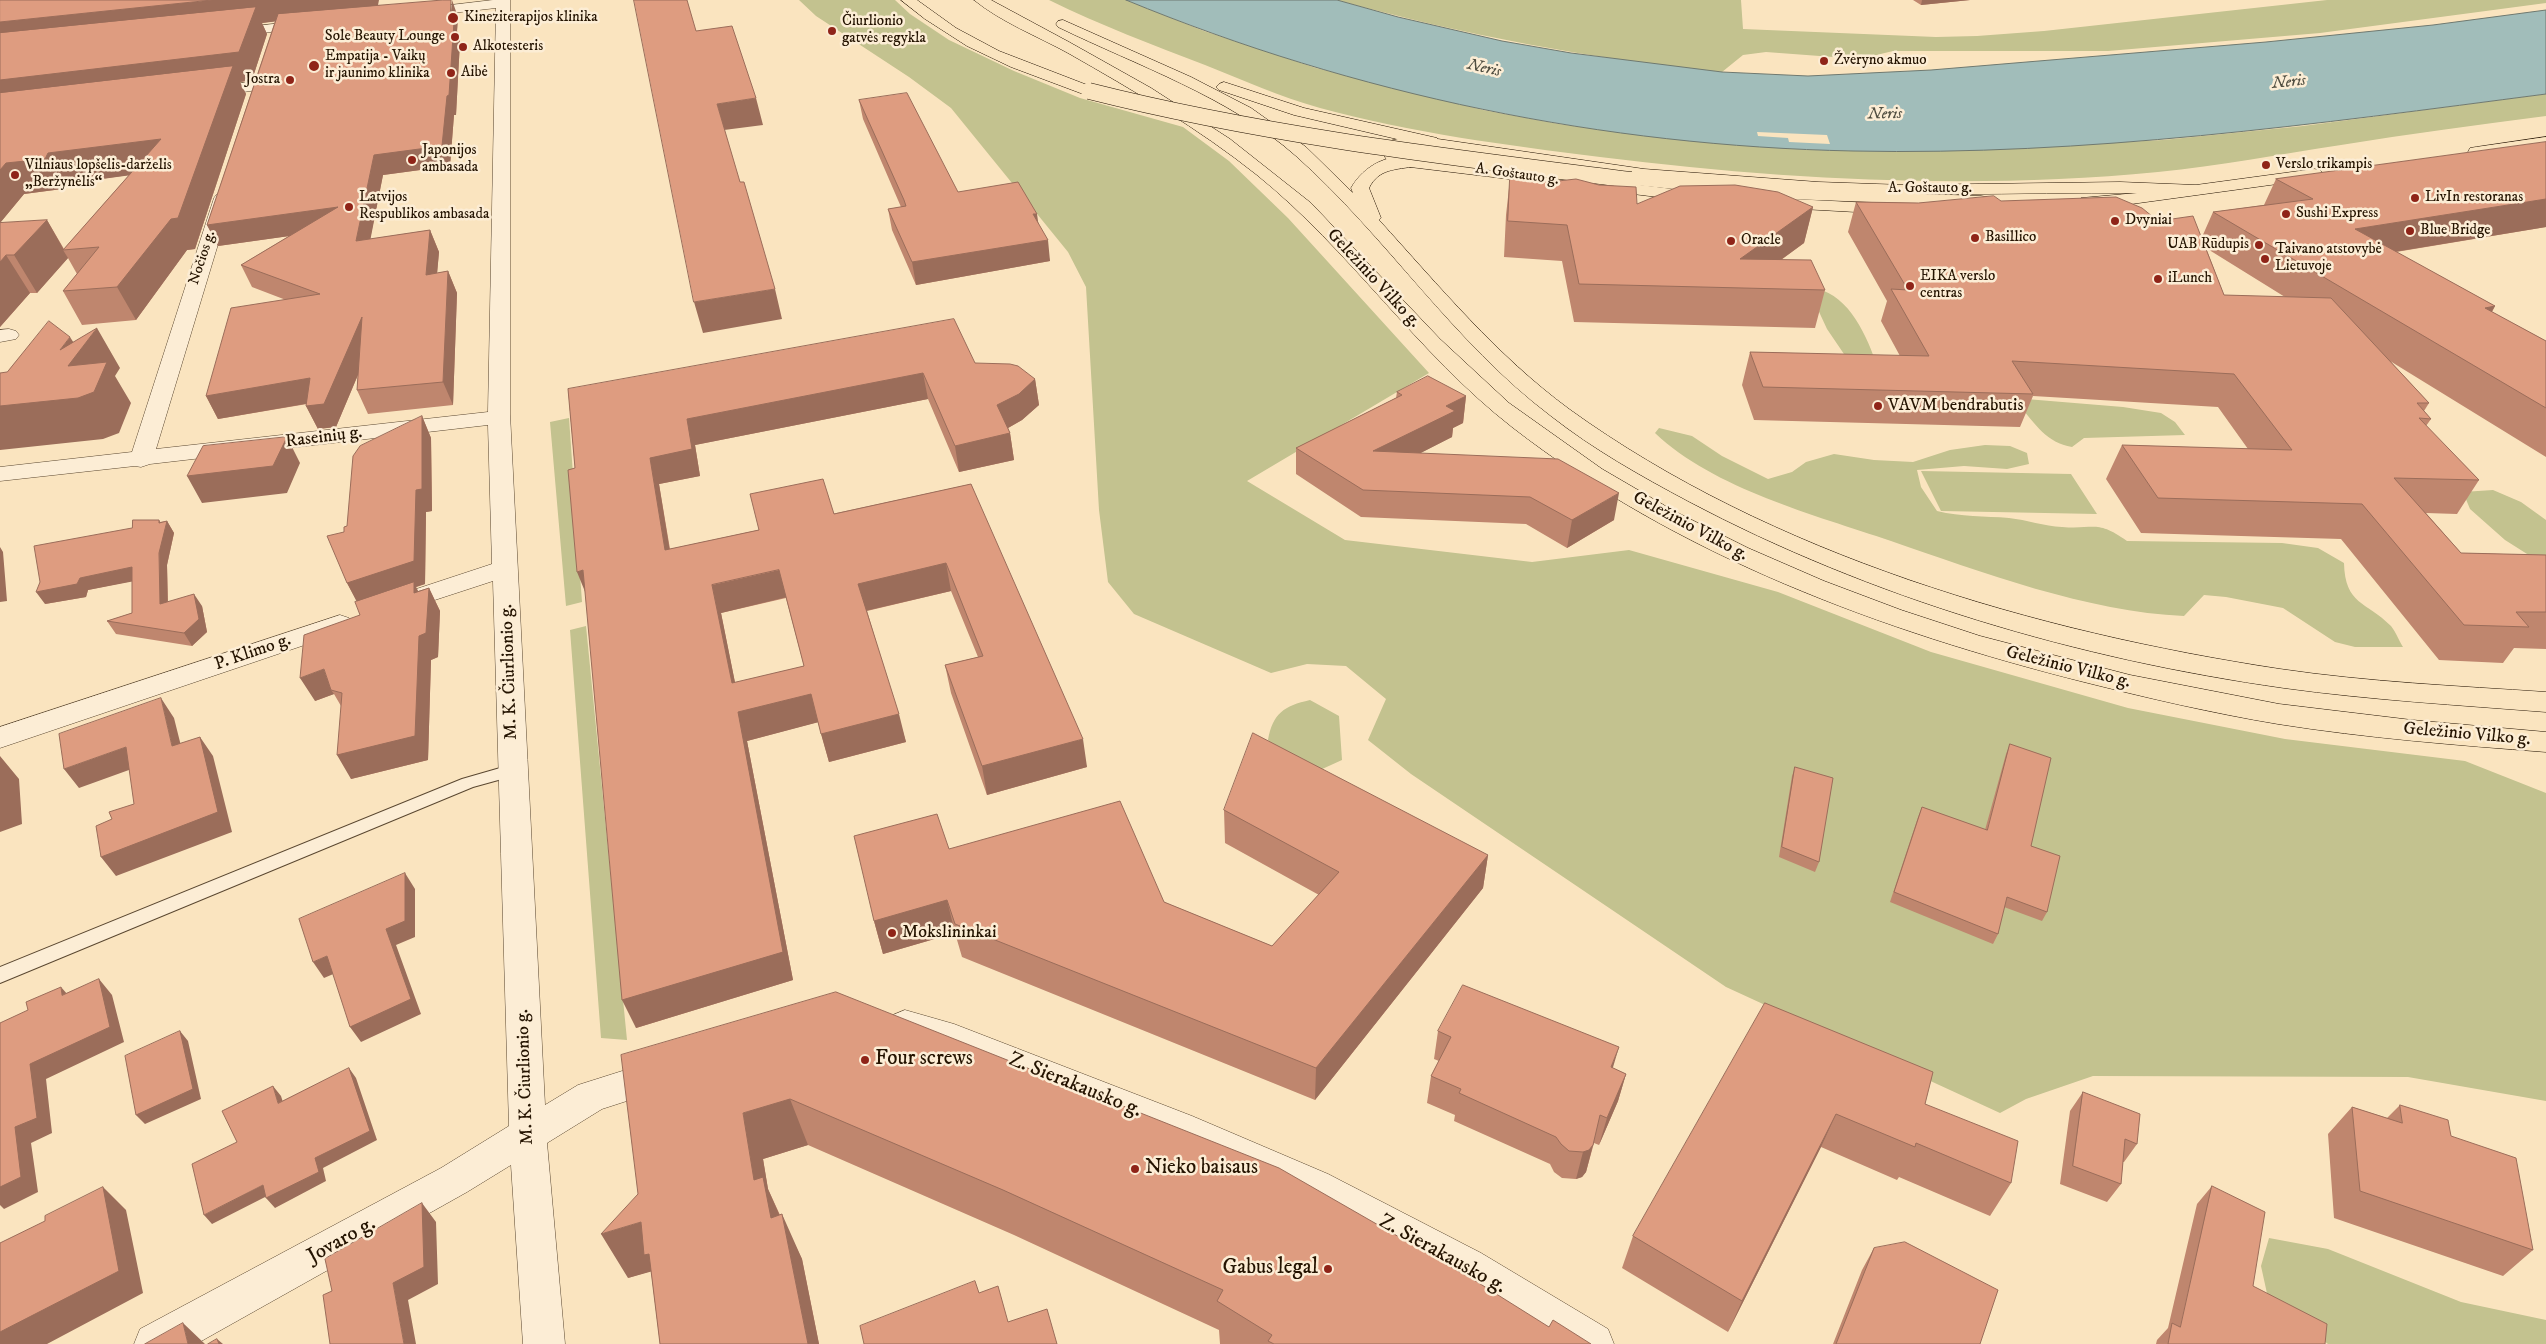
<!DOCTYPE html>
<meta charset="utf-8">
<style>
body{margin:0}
canvas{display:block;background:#fae4bf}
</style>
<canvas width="2546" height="1344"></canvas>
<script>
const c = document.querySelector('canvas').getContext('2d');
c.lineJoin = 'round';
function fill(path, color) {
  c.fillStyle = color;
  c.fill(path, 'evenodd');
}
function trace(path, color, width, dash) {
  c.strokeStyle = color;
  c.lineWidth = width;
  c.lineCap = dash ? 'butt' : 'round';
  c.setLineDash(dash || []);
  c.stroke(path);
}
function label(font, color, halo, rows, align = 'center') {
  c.font = font + ' "IM FELL DW Pica",serif';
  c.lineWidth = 5;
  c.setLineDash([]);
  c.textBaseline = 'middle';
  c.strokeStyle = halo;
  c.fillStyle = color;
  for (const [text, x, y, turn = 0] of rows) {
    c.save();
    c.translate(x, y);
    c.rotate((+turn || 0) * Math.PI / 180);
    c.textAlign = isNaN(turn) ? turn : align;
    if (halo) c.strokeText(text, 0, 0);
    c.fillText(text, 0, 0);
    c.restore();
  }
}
const green = new Path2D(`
 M 799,0 L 895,0 L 910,14 L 949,40 L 1014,71 L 1080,98 L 1183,127 L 1229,161 L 1288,218 L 1429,373 L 1247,481 L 1345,540 L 1532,562 L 1629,550 L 1778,592 L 1931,652 L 2128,708 L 2285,739 L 2465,761 L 2546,793 L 2546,1101 L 2408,1077 L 2093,1076 L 2026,1099 L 2000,1113 L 1726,987 L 1411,774 L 1368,740 L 1386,699 L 1346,666 L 1307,664 L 1271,673 L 1134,614 L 1108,582 L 1099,510 L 1086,287 L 1068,252 L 951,108 L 909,77 L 816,16 Z
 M 1049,0 L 1126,0 L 1204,31 L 1316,68 L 1483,110 L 1559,124 L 1655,137 L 1811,150 L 1955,151 L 2163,140 L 2303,126 L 2546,94 L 2546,116 C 2477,125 2409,134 2341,145 C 2280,154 2219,166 2158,172 C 1972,190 1785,180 1600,157 C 1505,145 1412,133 1320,108 C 1280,97 1243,80 1205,65 C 1153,45 1100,25 1049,0 Z
 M 1337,0 L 1741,0 L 1743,29 L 1936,37 L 1977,36 L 2044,31 L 2327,0 L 2546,0 L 2546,3 L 2320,33 L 2108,51 L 1893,51 L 1860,59 L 1766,52 L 1743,55 L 1722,72 C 1591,59 1464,35 1337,0 Z
 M 1817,289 C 1849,295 1868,338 1877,366 L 1846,357 L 1827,329 L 1814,301 Z
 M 2026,399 L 2123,407 L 2161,413 L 2175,422 L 2185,435 L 2084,438 L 2072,447 C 2047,443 2035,424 2019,405 Z
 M 569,418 L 582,602 L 566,606 L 550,422 Z
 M 1659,428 L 1692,436 L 1722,456 L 1768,479 L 1792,472 L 1806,462 L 1834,454 L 1874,460 L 1913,462 L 1950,450 L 1985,445 L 2010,446 L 2027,453 L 2029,464 L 2007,469 L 1964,466 L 1917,470 L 1921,487 L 1937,511 C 1961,517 1985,516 2009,518 C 2027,520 2044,526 2062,527 C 2094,530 2096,519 2127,541 L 2282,543 L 2318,548 L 2344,563 C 2345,605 2366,601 2391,626 C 2396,632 2399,641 2403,647 L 2355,647 L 2335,642 L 2283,608 L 2226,597 L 2204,595 L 2184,616 C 2088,612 1981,572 1891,541 C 1815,515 1714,489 1655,433 Z
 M 1921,471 L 2071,474 L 2097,514 L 1941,511 Z
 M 2493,490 L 2521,502 L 2546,520 L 2546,566 L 2505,540 L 2470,509 L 2463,492 Z
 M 586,626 L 627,1040 L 601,1038 L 570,630 Z
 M 1310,700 L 1339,716 L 1342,760 L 1320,770 L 1278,753 L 1268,740 C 1273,713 1284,706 1310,700 Z
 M 2269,1238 L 2328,1249 L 2461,1302 L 2546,1320 L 2546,1344 L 2328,1344 L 2268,1298 L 2261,1266 Z`);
const water = new Path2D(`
 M 1126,0 L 1337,0 L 1398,17 L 1502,41 L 1571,53 L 1722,72 L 1808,76 L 1931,70 L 2266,42 L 2433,25 L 2546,10 L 2546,94 C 2316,124 2086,156 1853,151 C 1604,146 1356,95 1126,0 Z`);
const pier = new Path2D(`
 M 1757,132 L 1827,135 L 1830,144 L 1789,142 L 1788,138 L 1758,136 Z`);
const service = new Path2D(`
 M 514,764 L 520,766 L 522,770 L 520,774 L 473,787 L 0,983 L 0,967 L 462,779 Z`);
const minor = new Path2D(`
 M 493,0 L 510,0 L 510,414 L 545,1105 L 578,1085 L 660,1059 L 673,1064 L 678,1075 L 673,1086 L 602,1109 L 547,1143 L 565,1344 L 523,1344 L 511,1165 L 467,1192 L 196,1344 L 134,1344 L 140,1329 L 441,1168 L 509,1126 L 493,581 L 395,613 L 386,611 L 382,605 L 386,599 L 492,564 L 488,425 L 150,464 L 141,467 L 135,466 L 0,481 L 0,467 L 132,452 L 214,198 L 217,194 L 229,194 L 232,198 L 156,449 L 488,412 L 496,8 L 417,17 L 410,13 L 417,9 Z
 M 310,20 L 317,24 L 315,27 L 228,37 L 221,33 L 228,29 Z
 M 260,81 L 268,86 L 265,89 L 207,97 L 199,92 L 207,87 Z
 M 9,329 L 16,331 L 19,335 L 16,339 L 0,342 L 0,330 Z
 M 340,615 L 349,618 L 353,624 L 349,630 L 0,748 L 0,727 Z
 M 905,1010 L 954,1024 L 1192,1116 L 1328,1174 L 1481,1253 L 1608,1329 L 1614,1344 L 1555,1344 L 1453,1281 L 1302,1198 L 1166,1140 L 938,1048 L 893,1035 L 888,1025 L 893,1015 Z`);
const primary = new Path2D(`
 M 1424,137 L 1644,169 L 1818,182 L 1905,185 L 2120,182 L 2196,185 L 2314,169 L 2320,170 L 2323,174 L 2320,178 L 2314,179 L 2124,205 L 2081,206 L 2078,202 L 2081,198 L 2137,193 C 2016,192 1897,198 1777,191 C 1662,184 1549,165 1435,148 L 1413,147 L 1398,151 L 1413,157 L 1705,193 L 1708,197 L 1705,201 L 1699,202 L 1410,167 L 1387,160 L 1381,151 L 1385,142 L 1402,138 Z
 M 2546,137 L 2546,147 L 2476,157 L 2470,156 L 2468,152 L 2470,148 L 2476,147 Z
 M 1772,198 L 1892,204 L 1898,205 L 1901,209 L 1898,213 L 1892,214 L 1766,207 L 1763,203 L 1766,199 Z`);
const trunk = new Path2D(`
 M 901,0 L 917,0 L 956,28 L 999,51 L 1095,88 L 1097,91 L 1089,96 L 1083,94 L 1011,67 L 967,46 L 925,19 Z
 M 974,0 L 991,0 L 1069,42 L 1151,88 L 1230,139 L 1311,203 L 1440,339 L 1509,403 L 1602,469 L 1674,511 L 1748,548 L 1824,581 L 1901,610 L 1980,636 L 2130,675 L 2279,704 L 2412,720 L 2546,732 L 2546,752 C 2456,745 2366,738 2278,724 C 2212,713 2148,698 2084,682 C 1882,631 1678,556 1512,427 C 1417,353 1350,250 1257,175 C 1198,128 1133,90 1068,53 C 1037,36 1001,22 974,0 Z
 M 1063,20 L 1191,77 L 1251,108 L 1306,147 L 1353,193 L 1351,188 C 1364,165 1390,152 1416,158 L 1419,162 L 1416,166 C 1396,170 1379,168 1369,188 L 1381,218 L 1379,220 C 1439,286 1497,356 1569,409 C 1771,555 2036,632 2280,669 C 2368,682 2457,686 2546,692 L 2546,712 C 2458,705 2371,700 2284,688 C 2078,659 1871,598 1688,501 C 1641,476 1593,449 1551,416 C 1453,342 1387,237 1296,156 C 1228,96 1138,66 1058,27 L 1056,24 L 1058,21 Z
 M 1224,82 L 1304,108 L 1437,138 L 1439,142 L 1431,147 L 1294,115 L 1219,90 L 1216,87 L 1219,84 Z
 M 1631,175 L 1806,190 L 1981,196 L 1987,197 L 1990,201 L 1987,205 L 1981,206 L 1762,198 L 1625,184 L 1622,180 L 1625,176 Z`);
const trunkBridge = new Path2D(`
 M 1089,91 C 1267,136 1449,157 1631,180`);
const wall = new Path2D(`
 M 0,0 L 378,5 L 458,17 L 457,31 L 460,41 L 456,115 L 454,115 L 450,166 L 383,175 L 370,239 L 430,230 L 439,252 L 437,273 L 448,271 L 457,293 L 453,405 L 368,414 L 357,390 L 358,375 L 336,427 L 318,429 L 306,406 L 307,404 L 218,419 L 206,396 L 286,300 L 252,287 L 241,265 L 289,236 L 218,246 L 207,225 L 275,21 L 262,23 L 267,34 L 252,80 L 240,82 L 246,94 L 195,249 L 187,250 L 136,320 L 82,325 L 63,291 L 77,274 L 68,258 L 37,293 L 30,293 L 0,327 ZM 129,175 L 64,249 L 47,220 L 0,223 L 24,194 L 62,189 L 65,184 Z
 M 1913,0 L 1970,0 L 1921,5 Z
 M 859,100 L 958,192 L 1038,223 L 1050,261 L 916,285 L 892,230 L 888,209 L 901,207 L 863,119 Z
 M 2546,142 L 2546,227 L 2396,252 L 2495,306 L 2492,312 L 2546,341 L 2546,457 L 2390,361 L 2429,403 L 2424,411 L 2431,419 L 2426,426 L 2479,480 L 2457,514 L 2426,513 L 2461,553 L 2546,555 L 2546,649 L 2514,648 L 2503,663 L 2439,660 L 2341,539 L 2141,533 L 2106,479 L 2122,445 L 2248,449 L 2218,407 L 2033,396 L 2020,427 L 1754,420 L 1742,385 L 1750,352 L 1900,356 L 1881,321 L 1887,301 L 1848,232 L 1856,202 L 1918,203 L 2001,201 L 2158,221 L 2202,237 L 2213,212 L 2264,205 L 2276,179 ZM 2206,248 L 2285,297 L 2224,295 Z
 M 1510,179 L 1637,204 L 1813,207 L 1804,243 L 1781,260 L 1825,290 L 1815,328 L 1574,322 L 1562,261 L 1504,257 L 1506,215 Z
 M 975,363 L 1035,379 L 1039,405 L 1022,420 L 1008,428 L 1010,433 L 1014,460 L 959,472 L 928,399 L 695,445 L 700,476 L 659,484 L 670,549 L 971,484 L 1087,767 L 987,795 L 951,693 L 945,665 L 978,657 L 951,591 L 867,611 L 906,742 L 829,762 L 818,722 L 747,741 L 793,980 L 636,1028 L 575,468 L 568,389 ZM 786,598 L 804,666 L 735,683 L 721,613 Z
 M 1397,392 L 1466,396 L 1463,423 L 1453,428 L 1452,437 L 1420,453 L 1614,520 L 1567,548 L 1526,524 L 1361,517 L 1296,474 L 1296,448 L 1396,398 Z
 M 422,416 L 431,438 L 432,511 L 426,512 L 425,584 L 416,587 L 418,591 L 429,588 L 440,611 L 438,657 L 431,660 L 428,760 L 351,779 L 341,706 L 334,694 L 315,701 L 360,615 L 357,601 L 347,583 L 344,532 Z
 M 167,521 L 174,533 L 167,565 L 168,602 L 202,606 L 207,632 L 192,646 L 116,634 L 107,621 L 132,613 L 132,581 L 88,590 L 86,597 L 45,604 L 160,522 Z
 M 2010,744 L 2031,846 L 2047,912 L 2042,921 L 2004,907 L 1998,934 L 1993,944 L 1890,902 L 1918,817 L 1922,807 L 1985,830 L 2006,754 Z
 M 1795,767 L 1819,862 L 1815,872 L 1779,857 L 1792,776 Z
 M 1224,810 L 1488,855 L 1483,888 L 1315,1100 L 962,957 L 955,933 L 883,954 L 874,921 L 949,849 L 1164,902 L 1272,946 L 1319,895 L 1225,843 Z
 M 836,992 L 1549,1327 L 1591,1344 L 1220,1344 L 1219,1330 L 1014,1235 L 808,1145 L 763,1159 L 768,1189 L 780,1215 L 802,1259 L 819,1344 L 660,1344 L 651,1271 L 628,1278 Z
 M 1765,1003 L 1925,1104 L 2011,1183 L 1990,1216 L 1899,1177 L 1897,1180 L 1821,1147 L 1728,1332 L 1622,1268 L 1633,1236 Z
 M 1438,1031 L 1613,1068 L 1626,1074 L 1618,1101 L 1599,1145 L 1594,1143 L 1586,1172 L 1582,1177 L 1576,1179 L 1562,1178 L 1554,1172 L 1550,1164 L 1454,1121 L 1455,1115 L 1427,1103 L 1431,1076 L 1439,1061 L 1434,1059 Z
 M 2083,1092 L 2137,1144 L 2124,1162 L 2123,1162 L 2121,1184 L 2107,1202 L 2060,1184 L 2070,1111 Z
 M 2400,1105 L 2533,1250 L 2503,1276 L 2334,1218 L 2328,1134 L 2352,1107 L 2387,1118 Z
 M 2212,1186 L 2253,1286 L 2325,1344 L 2156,1344 L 2157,1340 L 2168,1328 L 2197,1204 Z
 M 1874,1248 L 1980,1344 L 1833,1344 L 1862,1270 Z`);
const shadedWall = new Path2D(`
 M 212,0 L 379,0 L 377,10 L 262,23 L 267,34 L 252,80 L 240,82 L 246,94 L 195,249 L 187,250 L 136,320 L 117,287 L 227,83 L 0,111 L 0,22 Z
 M 452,0 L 458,17 L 457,31 L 460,41 L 456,115 L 454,115 L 450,166 L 383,175 L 366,262 L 356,241 L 374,155 L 450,23 Z
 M 1922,0 L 1970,0 L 1921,5 Z
 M 756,98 L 763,125 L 724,130 L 717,104 Z
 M 161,139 L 176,169 L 65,184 L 62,189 L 24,194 L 0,223 L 0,170 L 6,163 L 48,153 Z
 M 2546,199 L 2546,227 L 2339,261 L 2355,229 Z
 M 338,207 L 347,228 L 218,246 L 207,225 Z
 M 1813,207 L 1804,243 L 1742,288 L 1740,259 Z
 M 1033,214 L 1037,214 L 1040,235 Z
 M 47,220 L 64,250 L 63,250 L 68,258 L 37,293 L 14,255 Z
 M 430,230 L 439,252 L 435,297 L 426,275 Z
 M 1048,240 L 1050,261 L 916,285 L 912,262 Z
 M 6,255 L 30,293 L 0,327 L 0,262 Z
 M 448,271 L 457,293 L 453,405 L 443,382 Z
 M 775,289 L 782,319 L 703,333 L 694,302 Z
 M 2495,306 L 2475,340 L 2485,308 Z
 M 362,317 L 373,339 L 336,427 L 318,429 L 306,406 Z
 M 97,328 L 120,368 L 115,376 L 131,403 L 119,433 L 103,439 L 0,450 L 0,406 L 60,350 L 70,337 L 79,351 Z
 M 923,373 L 928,399 L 695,445 L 700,476 L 659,484 L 674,577 L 665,550 L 650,458 L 687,419 Z
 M 310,378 L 322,401 L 218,419 L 206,396 Z
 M 1035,379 L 1039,405 L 1022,420 L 1001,432 L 997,405 Z
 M 1466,396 L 1463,423 L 1453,428 L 1452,437 L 1372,478 L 1373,451 L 1446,406 Z
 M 422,416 L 431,438 L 432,511 L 426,512 L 425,584 L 416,587 L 425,606 L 359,606 L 347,583 L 416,490 Z
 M 1010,433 L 1014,460 L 959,472 L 955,446 Z
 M 287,437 L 300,463 L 287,493 L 202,503 L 187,476 Z
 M 1619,493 L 1614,520 L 1567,548 L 1572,520 Z
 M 159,520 L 165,530 L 167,521 L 174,533 L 167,565 L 168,617 L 160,604 Z
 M 0,547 L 3,552 L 7,601 L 0,602 Z
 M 946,563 L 951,591 L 865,611 L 858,584 Z
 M 132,567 L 140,580 L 88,590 L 86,597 L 45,604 L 36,592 L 80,578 Z
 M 583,570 L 588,599 L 577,572 Z
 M 779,570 L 787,597 L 721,613 L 741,712 L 732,683 L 712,585 Z
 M 429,588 L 440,611 L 438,657 L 431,660 L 428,760 L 351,779 L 337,755 L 419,636 Z
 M 194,594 L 202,606 L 207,632 L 192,646 L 184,633 Z
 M 324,669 L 331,690 L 334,694 L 315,701 L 300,678 Z
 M 811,694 L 819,722 L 747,741 L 793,980 L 636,1028 L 622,1000 L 738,712 Z
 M 161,698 L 174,718 L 186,766 L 172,746 Z
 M 899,714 L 906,742 L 829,762 L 821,734 Z
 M 200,737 L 213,756 L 232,832 L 116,876 L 101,857 Z
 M 1083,739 L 1087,767 L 987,795 L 982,766 Z
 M 126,747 L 140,766 L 79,788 L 64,769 Z
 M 0,756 L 19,779 L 22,824 L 0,832 Z
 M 1488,855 L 1483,888 L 1315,1100 L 1316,1068 Z
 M 405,873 L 415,889 L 415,937 L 396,945 L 421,1014 L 361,1042 L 350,1027 Z
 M 947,900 L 955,933 L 883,954 L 874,921 Z
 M 327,956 L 338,972 L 324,978 L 313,962 Z
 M 99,979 L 112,995 L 124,1042 L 46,1079 L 52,1133 L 31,1143 L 38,1192 L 4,1209 L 0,1205 L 0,1187 L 15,1127 L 30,1064 Z
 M 61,987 L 75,1003 L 62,995 Z
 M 180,1031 L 188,1041 L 201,1099 L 145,1124 L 136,1115 Z
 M 1619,1047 L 1611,1074 L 1611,1067 Z
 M 349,1068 L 356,1078 L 377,1140 L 323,1168 L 326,1181 L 275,1208 L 266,1198 L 315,1158 Z
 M 1626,1074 L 1618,1101 L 1599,1145 L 1607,1118 Z
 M 273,1086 L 281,1096 L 286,1112 L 278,1103 Z
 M 790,1099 L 808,1145 L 763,1159 L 768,1189 L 783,1223 L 791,1263 L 754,1180 L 743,1113 Z
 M 1836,1114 L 1821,1147 L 1728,1332 L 1742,1301 Z
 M 1593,1145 L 1586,1172 L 1582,1177 L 1576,1179 L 1583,1152 Z
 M 263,1185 L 271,1194 L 212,1224 L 204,1215 Z
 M 103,1187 L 126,1210 L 143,1293 L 47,1344 L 0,1344 L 0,1332 Z
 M 422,1203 L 436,1222 L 438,1284 L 408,1300 L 416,1344 L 404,1344 L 393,1283 Z
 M 782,1214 L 802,1259 L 819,1344 L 808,1344 Z
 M 641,1222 L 653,1271 L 628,1278 L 601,1234 Z
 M 183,1323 L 205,1344 L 188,1344 Z
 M 217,1339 L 223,1344 L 219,1344 Z`);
const building = new Path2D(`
 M 0,0 L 212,0 L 0,22 Z
 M 443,0 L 451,0 L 450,23 L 454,22 L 449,95 L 447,96 L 442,146 L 374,155 L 356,241 L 430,230 L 426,275 L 448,271 L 443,382 L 357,390 L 362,317 L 324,404 L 306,406 L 310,378 L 206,396 L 231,308 L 320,294 L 241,265 L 338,207 L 207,225 L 278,14 Z
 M 634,0 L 687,0 L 696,31 L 732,26 L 756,98 L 717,104 L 740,182 L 744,182 L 775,289 L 694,302 Z
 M 256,7 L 239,52 L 0,80 L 0,33 Z
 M 233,66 L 178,218 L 171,219 L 117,287 L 63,291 L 99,247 L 63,250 L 161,139 L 48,153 L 45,159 L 6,163 L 0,170 L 0,93 Z
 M 907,93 L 958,192 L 1018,182 L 1037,214 L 1033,214 L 1048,240 L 912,262 L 888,209 L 906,206 L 904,200 L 859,100 Z
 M 2546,142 L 2546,199 L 2355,229 L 2495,306 L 2485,308 L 2546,341 L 2546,408 L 2213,212 L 2313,199 L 2276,179 Z
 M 1510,179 L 1549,182 L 1576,179 L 1599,185 L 1636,187 L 1637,204 L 1680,186 L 1735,185 L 1778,192 L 1813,207 L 1740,259 L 1811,260 L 1825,290 L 1579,284 L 1567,225 L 1508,221 Z
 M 1994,196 L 2001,201 L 2116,197 L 2142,208 L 2158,221 L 2193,216 L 2224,295 L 2331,298 L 2429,403 L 2417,403 L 2431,419 L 2419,418 L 2479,480 L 2394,478 L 2461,553 L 2546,555 L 2546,612 L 2516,612 L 2529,627 L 2464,625 L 2362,504 L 2158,498 L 2122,445 L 2292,450 L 2234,374 L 2012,361 L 2033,394 L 1763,387 L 1750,352 L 1929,356 L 1891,289 L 1908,290 L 1856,202 L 1918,203 Z
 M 47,220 L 14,255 L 6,255 L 0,262 L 0,223 Z
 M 954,319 L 975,363 L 1010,364 L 1018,366 L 1035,379 L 1019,394 L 997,405 L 1010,433 L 955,446 L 923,373 L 687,419 L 692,449 L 650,458 L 665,550 L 759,530 L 750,494 L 823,479 L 834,514 L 971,484 L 1083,739 L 982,766 L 945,665 L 983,656 L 946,563 L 858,584 L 899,714 L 821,734 L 811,694 L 738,712 L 783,952 L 622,1000 L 583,570 L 577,572 L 568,470 L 575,468 L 568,389 ZM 779,570 L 804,666 L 732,683 L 712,585 Z
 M 49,321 L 70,337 L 60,350 L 97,328 L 68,366 L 107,362 L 94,392 L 78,398 L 0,406 L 0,373 L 7,372 Z
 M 1428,376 L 1466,396 L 1446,406 L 1455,411 L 1373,451 L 1558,459 L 1619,493 L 1572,520 L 1530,497 L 1363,490 L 1296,448 L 1402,395 L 1397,392 Z
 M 422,416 L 422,489 L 416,490 L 414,561 L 347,583 L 327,536 L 344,532 L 344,527 L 347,526 L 353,456 L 360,446 Z
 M 287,437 L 273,466 L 187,476 L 203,446 Z
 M 133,520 L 159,520 L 159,523 L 167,521 L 159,553 L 160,604 L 194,594 L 199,619 L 184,633 L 107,621 L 132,613 L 132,567 L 80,578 L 77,584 L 36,592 L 40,582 L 34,546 L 132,528 Z
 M 414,582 L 414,593 L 429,588 L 426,633 L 419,636 L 415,736 L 337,755 L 342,693 L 331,690 L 324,669 L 300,678 L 304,635 L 360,615 L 355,602 Z
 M 161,698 L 172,746 L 200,737 L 218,812 L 101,857 L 96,826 L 112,819 L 109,812 L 134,804 L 126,747 L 64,769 L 59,734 Z
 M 1253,733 L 1488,855 L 1316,1068 L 955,924 L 947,900 L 874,921 L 854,836 L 937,814 L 949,849 L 1120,801 L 1164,902 L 1272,946 L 1339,872 L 1224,810 Z
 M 2010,744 L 2051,758 L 2031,846 L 2060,856 L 2047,912 L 2007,897 L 1998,934 L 1894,892 L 1922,807 L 1987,830 Z
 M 1795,767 L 1833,778 L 1819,862 L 1782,847 Z
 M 405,873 L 405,921 L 386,929 L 411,999 L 350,1027 L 327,956 L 313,962 L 299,919 Z
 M 99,979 L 110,1027 L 30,1064 L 37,1118 L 15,1127 L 21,1177 L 0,1187 L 0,1023 L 28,1010 L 26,1002 L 61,987 L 62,995 Z
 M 1463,985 L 1619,1047 L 1611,1067 L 1626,1074 L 1607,1118 L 1600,1115 L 1593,1145 L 1589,1150 L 1583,1152 L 1569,1151 L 1561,1144 L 1556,1137 L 1459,1093 L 1461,1089 L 1431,1076 L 1451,1037 L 1438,1031 Z
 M 836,992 L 1279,1168 L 1474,1280 L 1549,1327 L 1553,1320 L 1591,1344 L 1274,1344 L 1268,1341 L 1272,1335 L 1217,1301 L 1223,1290 L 1003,1190 L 790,1099 L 743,1113 L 754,1180 L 763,1177 L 771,1218 L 782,1214 L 808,1344 L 660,1344 L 649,1254 L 644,1255 L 641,1222 L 601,1234 L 638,1194 L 621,1055 Z
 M 1765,1003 L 1933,1072 L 1925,1104 L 2018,1141 L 2011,1183 L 1916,1143 L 1915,1147 L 1836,1114 L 1742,1301 L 1633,1236 Z
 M 180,1031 L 193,1089 L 136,1115 L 125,1056 Z
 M 349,1068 L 370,1131 L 315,1158 L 319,1172 L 266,1198 L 263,1185 L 204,1215 L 192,1164 L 237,1142 L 222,1111 L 273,1086 L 278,1103 Z
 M 2083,1092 L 2140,1114 L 2137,1144 L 2125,1139 L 2121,1184 L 2073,1166 Z
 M 2400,1105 L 2448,1120 L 2451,1136 L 2516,1158 L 2533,1250 L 2360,1191 L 2352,1107 L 2402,1123 Z
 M 2212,1186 L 2265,1212 L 2253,1286 L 2327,1324 L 2325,1344 L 2168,1344 L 2172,1323 L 2180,1327 Z
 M 103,1187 L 119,1271 L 0,1332 L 0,1243 L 45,1221 L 45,1216 Z
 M 422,1203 L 424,1267 L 393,1283 L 404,1344 L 330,1344 L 323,1295 L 332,1291 L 325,1259 Z
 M 1905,1242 L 1998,1290 L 1980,1344 L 1836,1344 L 1874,1248 Z
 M 975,1281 L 979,1293 L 998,1286 L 1008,1322 L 1047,1309 L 1057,1344 L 864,1344 L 860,1326 Z
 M 183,1323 L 188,1344 L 145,1344 Z
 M 217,1339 L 219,1344 L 208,1344 Z`);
const markers = [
 [453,18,6,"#8f2418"],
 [832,31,5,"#8f2418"],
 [455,37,5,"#8f2418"],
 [463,47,5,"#8f2418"],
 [1824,61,5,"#8f2418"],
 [314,66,6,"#8f2418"],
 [451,73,5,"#8f2418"],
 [290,80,5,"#8f2418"],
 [412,160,5,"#8f2418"],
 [2266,165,5,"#8f2418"],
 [15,175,5,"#8f2418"],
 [2415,198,5,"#8f2418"],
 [349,207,5,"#8f2418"],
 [2286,214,5,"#8f2418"],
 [2115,221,5,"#8f2418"],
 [2410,231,5,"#8f2418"],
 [1975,238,5,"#8f2418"],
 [1731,241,5,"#8f2418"],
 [2259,245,5,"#8f2418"],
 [2265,259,5,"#8f2418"],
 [2158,279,5,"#8f2418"],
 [1910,286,5,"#8f2418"],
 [1878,406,5,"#8f2418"],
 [892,933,5,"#8f2418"],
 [865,1060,5,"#8f2418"],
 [1135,1169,5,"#8f2418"],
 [1328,1269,5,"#8f2418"]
];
const farPoinames = [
 ["Kineziterapijos klinika",464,18],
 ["Čiurlionio",842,22],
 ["gatvės regykla",842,39],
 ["Sole Beauty Lounge",445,37,"right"],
 ["Alkotesteris",473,47],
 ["Empatija - Vaikų",325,57],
 ["ir jaunimo klinika",325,74],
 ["Žvėryno akmuo",1834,61],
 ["Aibė",461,73],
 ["Jostra",280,80,"right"],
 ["Japonijos",422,151],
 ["ambasada",422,168],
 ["Verslo trikampis",2276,165],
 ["Vilniaus lopšelis-darželis",25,166],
 ["„Beržynėlis“",25,183],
 ["Latvijos",359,198],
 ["Respublikos ambasada",359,215],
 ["LivIn restoranas",2425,198],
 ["Sushi Express",2296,214],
 ["Dvyniai",2125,221],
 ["Blue Bridge",2420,231],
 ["Basillico",1985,238],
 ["Oracle",1741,241],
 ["UAB Rūdupis",2249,245,"right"],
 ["Taivano atstovybė",2275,250],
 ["Lietuvoje",2275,267],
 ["EIKA verslo",1920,277],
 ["centras",1920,294],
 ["iLunch",2168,279]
];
const farStreetnames = [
 ["A. Goštauto g.",1517,175,8],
 ["A. Goštauto g.",1930,189],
 ["Nočios g.",203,258,-72]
];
const farWaternames = [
 ["Neris",1484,69,13],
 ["Neris",2289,83,-6],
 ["Neris",1885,115,-1]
];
const streetNames = [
 ["Geležinio Vilko g.",1373,279,47],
 ["Raseinių g.",324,438,-7],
 ["Geležinio Vilko g.",1690,527,28],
 ["P. Klimo g.",253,653,-19],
 ["Geležinio Vilko g.",2068,668,14],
 ["M. K. Čiurlionio g.",510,672,-92],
 ["Geležinio Vilko g.",2467,735,5],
 ["M. K. Čiurlionio g.",526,1077,-92]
];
const poiNames = [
 ["VAVM bendrabutis",1888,406],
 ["Mokslininkai",902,933]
];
const nearPoinames = [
 ["Four screws",875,1060],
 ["Nieko baisaus",1145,1169],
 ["Gabus legal",1318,1269,"right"]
];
const nearStreetnames = [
 ["Z. Sierakausko g.",1075,1086,22],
 ["Jovaro g.",342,1241,-29],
 ["Z. Sierakausko g.",1442,1255,29]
];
fill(green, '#c3c28f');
fill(water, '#a1bdba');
trace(water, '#6f7970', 1);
fill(pier, '#fae4bf');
trace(service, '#5a4730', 2);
trace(minor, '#5a4730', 1);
trace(primary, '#241300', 1);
trace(trunk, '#241300', 1);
fill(service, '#fcedd5');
fill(minor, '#fcedd5');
fill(primary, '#fae4bf');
fill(trunk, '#fae4bf');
trace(trunkBridge, '#241300', 17, []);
trace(trunkBridge, '#fae4bf', 16);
fill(wall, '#bf866e');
fill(shadedWall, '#9b6d5a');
fill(building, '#de9c80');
trace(building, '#9b6d5a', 1);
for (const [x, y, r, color] of markers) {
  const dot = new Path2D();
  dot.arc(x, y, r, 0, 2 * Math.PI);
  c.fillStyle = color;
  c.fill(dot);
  trace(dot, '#fcedd5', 2);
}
label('15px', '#241300', '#fcedd5', farPoinames, 'left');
label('15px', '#241300', '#fcedd5', farStreetnames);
label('italic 16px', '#504e41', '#fcedd5', farWaternames);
label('18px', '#241300', '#fcedd5', streetNames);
label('18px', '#241300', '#fcedd5', poiNames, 'left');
label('21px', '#241300', '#fcedd5', nearPoinames, 'left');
label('21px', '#241300', '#fcedd5', nearStreetnames);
</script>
